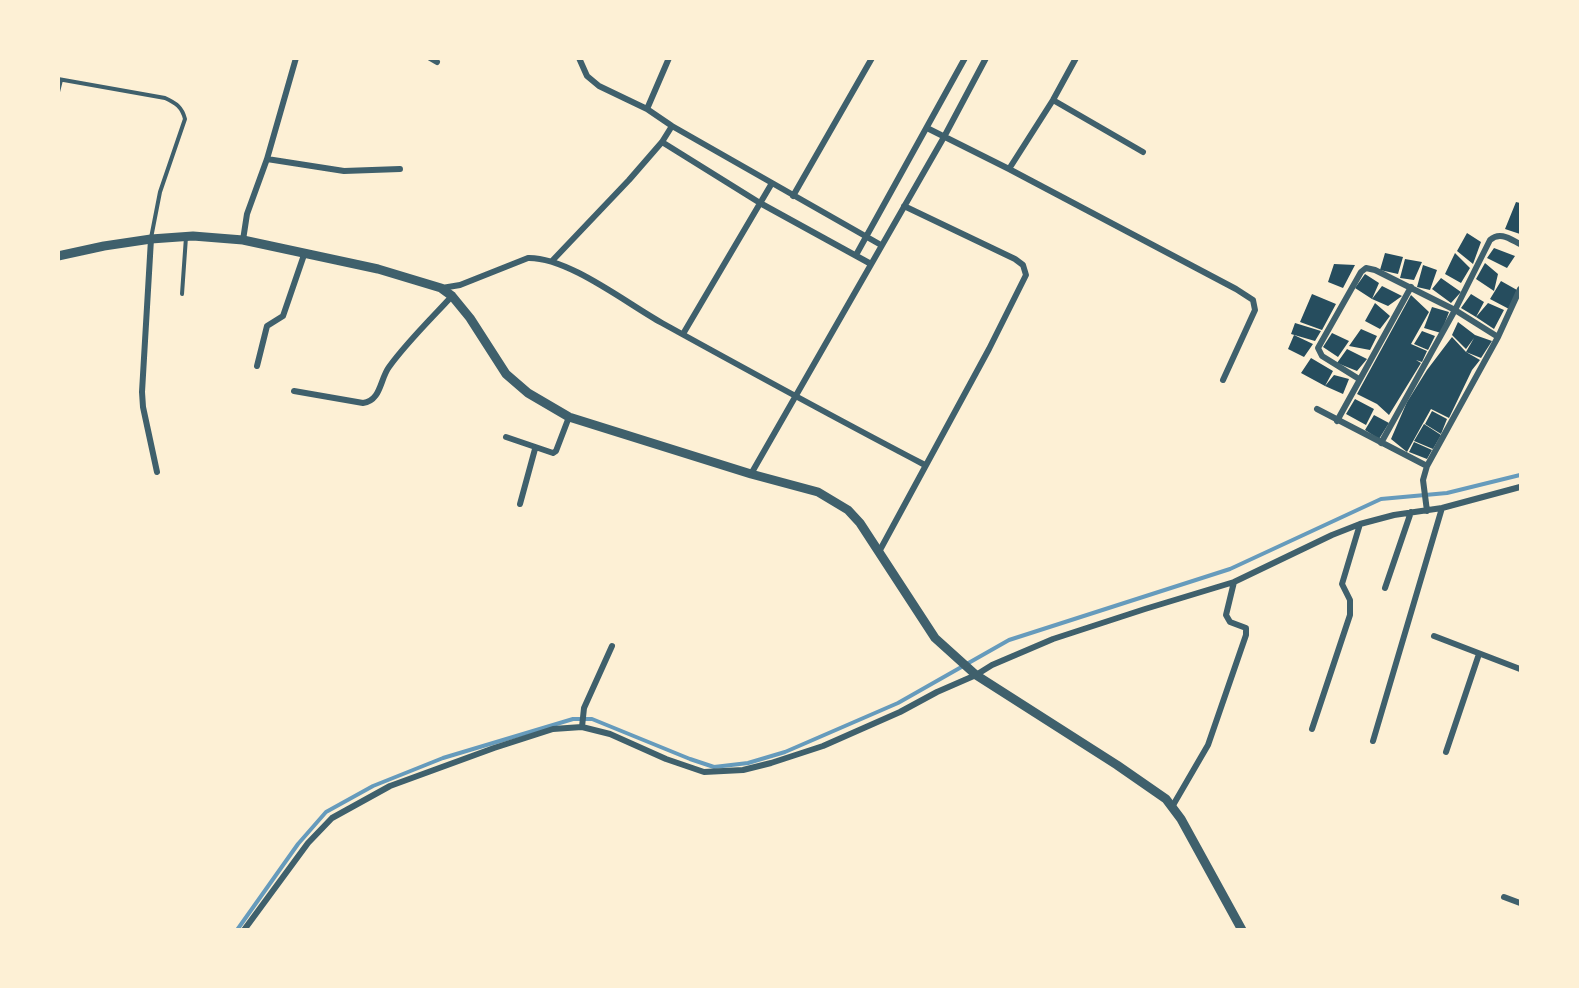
<!DOCTYPE html>
<style>
body{margin:0}
#map{position:relative;width:1579px;height:988px;overflow:hidden;background:#fdf0d5;font-family:"DejaVu Sans",sans-serif}
canvas{display:block}
.frame{position:absolute;inset:0;border:60px solid #fdf0d5;pointer-events:none}
</style>
<div id="map">
<canvas width="1579" height="988"></canvas>
<div class="frame"></div>
</div>
<script>
const c = document.querySelector('canvas').getContext('2d');
c.lineJoin = 'round';
function trace(path, color, width, dash) {
  c.strokeStyle = color;
  c.lineWidth = width;
  c.lineCap = dash ? 'butt' : 'round';
  c.setLineDash(dash || []);
  c.stroke(path);
}
function fill(path, color) {
  c.fillStyle = color;
  c.fill(path, 'evenodd');
}
const stream = new Path2D(`
 M 237,930 L 298,844 L 326,812 L 373,786 L 443,758 L 573,719 L 592,719 L 690,759 L 714,767 L 748,763 L 785,752 L 898,703 L 1009,640 L 1230,569 L 1381,499 L 1447,493 L 1520,475`);
const building = new Path2D(`
 M 1516,202 L 1520,203 L 1520,234 L 1505,229 Z
 M 1467,233 L 1481,242 L 1473,264 L 1457,251 Z
 M 1494,248 L 1515,256 L 1507,268 L 1487,258 Z
 M 1385,253 L 1403,257 L 1398,274 L 1380,270 Z
 M 1455,253 L 1470,268 L 1461,283 L 1445,274 Z
 M 1405,259 L 1422,262 L 1414,280 L 1400,278 Z
 M 1485,263 L 1498,274 L 1494,291 L 1476,279 Z
 M 1334,264 L 1355,265 L 1343,288 L 1328,282 Z
 M 1423,265 L 1437,270 L 1430,290 L 1417,287 Z
 M 1365,274 L 1379,283 L 1372,299 L 1355,288 Z
 M 1441,278 L 1461,292 L 1451,303 L 1432,289 Z
 M 1501,281 L 1517,290 L 1509,309 L 1490,299 Z
 M 1382,286 L 1402,296 L 1388,306 L 1372,299 Z
 M 1312,294 L 1336,304 L 1322,330 L 1300,322 Z
 M 1471,294 L 1484,302 L 1476,317 L 1461,308 Z
 M 1411,295 L 1429,312 L 1411,344 L 1427,351 L 1422,362 L 1416,360 L 1421,363 L 1389,415 L 1377,404 L 1357,394 Z
 M 1375,303 L 1390,316 L 1380,329 L 1365,321 Z
 M 1488,303 L 1504,310 L 1494,329 L 1476,317 Z
 M 1432,307 L 1449,312 L 1441,333 L 1424,328 Z
 M 1458,322 L 1475,335 L 1492,341 L 1481,358 L 1466,352 L 1480,360 L 1472,370 L 1449,418 L 1431,409 L 1407,452 L 1391,439 L 1407,402 L 1427,370 L 1452,337 L 1466,352 L 1474,338 L 1466,349 L 1452,335 Z
 M 1295,323 L 1321,331 L 1315,341 L 1291,334 Z
 M 1361,329 L 1377,336 L 1370,350 L 1349,346 Z
 M 1422,331 L 1435,336 L 1428,350 L 1414,344 Z
 M 1332,333 L 1349,341 L 1338,357 L 1323,347 Z
 M 1294,335 L 1313,344 L 1304,357 L 1288,349 Z
 M 1347,349 L 1367,359 L 1357,371 L 1337,363 Z
 M 1311,358 L 1333,371 L 1325,386 L 1301,373 Z
 M 1334,375 L 1349,379 L 1343,394 L 1325,386 Z
 M 1355,399 L 1374,409 L 1366,425 L 1346,414 Z
 M 1432,411 L 1447,419 L 1441,434 L 1425,424 Z
 M 1374,415 L 1389,423 L 1379,439 L 1365,430 Z
 M 1424,424 L 1441,435 L 1433,449 L 1414,441 Z
 M 1414,442 L 1432,450 L 1427,459 L 1409,452 Z`);
const service = new Path2D(`
 M 58,79 L 165,98 C 176,103 182,107 185,119 L 160,192 L 151,238
 M 58,92 L 61,80
 M 182,294 L 186,237`);
const minor = new Path2D(`
 M 430,58 L 437,62
 M 579,58 L 587,76 L 599,86 L 647,109 L 672,126 L 881,245
 M 1053,100 L 1143,152
 M 647,109 L 669,58
 M 927,128 L 1009,169 L 1053,100 L 1076,58
 M 662,142 L 760,203 L 871,264
 M 267,159 L 344,171 L 400,169
 M 1009,169 L 1236,289 L 1253,300 L 1255,310 L 1223,380
 M 793,196 L 872,58
 M 151,239 L 142,392 L 143,407 L 157,472
 M 243,240 L 247,214 L 267,159 L 296,58
 M 856,255 L 965,58
 M 552,261 L 629,180 L 662,142 L 672,126
 M 442,288 L 460,285 L 528,258 C 568,257 626,303 662,323 C 749,371 837,419 925,465
 M 683,334 L 772,183
 M 257,366 L 267,326 L 283,316 L 305,252
 M 1359,379 L 1322,356 L 1318,348 L 1361,272 L 1366,268 L 1375,270 L 1455,310 L 1498,337
 M 294,391 L 363,403 C 381,401 380,379 389,367 C 407,342 431,319 452,296
 M 1317,409 L 1427,466 L 1423,480 L 1427,511
 M 1337,421 L 1411,287
 M 506,437 L 553,453 L 556,451 L 569,417
 M 1381,443 L 1455,310 L 1490,240 C 1500,231 1510,239 1520,244
 M 1427,466 L 1498,337 L 1520,289
 M 751,474 L 944,137 L 986,58
 M 520,504 L 535,449
 M 880,550 L 989,349 L 1026,275 L 1023,265 L 1015,259 L 904,206
 M 1385,588 L 1411,512
 M 1434,636 L 1520,669
 M 582,727 L 584,708 L 612,646
 M 1312,729 L 1350,615 L 1350,600 L 1342,584 L 1360,524
 M 1373,741 L 1442,508
 M 1446,752 L 1479,654
 M 1172,807 L 1208,745 L 1246,635 L 1246,628 L 1230,622 L 1226,615 L 1234,582
 M 1504,897 L 1520,903
 M 244,930 L 308,843 L 332,818 L 390,786 L 494,748 L 553,729 L 582,727 L 610,734 L 666,759 L 704,772 L 743,770 L 771,763 L 823,746 L 900,712 L 937,692 L 976,675 L 992,665 L 1053,639 L 1145,609 L 1234,582 L 1332,535 L 1360,524 L 1394,515 L 1442,508 L 1520,487`);
const tertiary = new Path2D(`
 M 58,256 L 104,246 L 151,239 L 193,236 L 243,240 L 378,269 L 441,288 L 452,296 L 470,318 L 506,374 L 528,393 L 569,417 L 751,474 L 818,492 L 848,510 L 860,523 L 935,638 L 976,675 L 1117,765 L 1166,799 L 1181,819 L 1242,930`);
trace(stream, '#669bbc', 4);
fill(building, '#264d5e');
trace(service, '#3f606c', 4);
trace(minor, '#3f606c', 6);
trace(tertiary, '#3f606c', 9);
</script>
